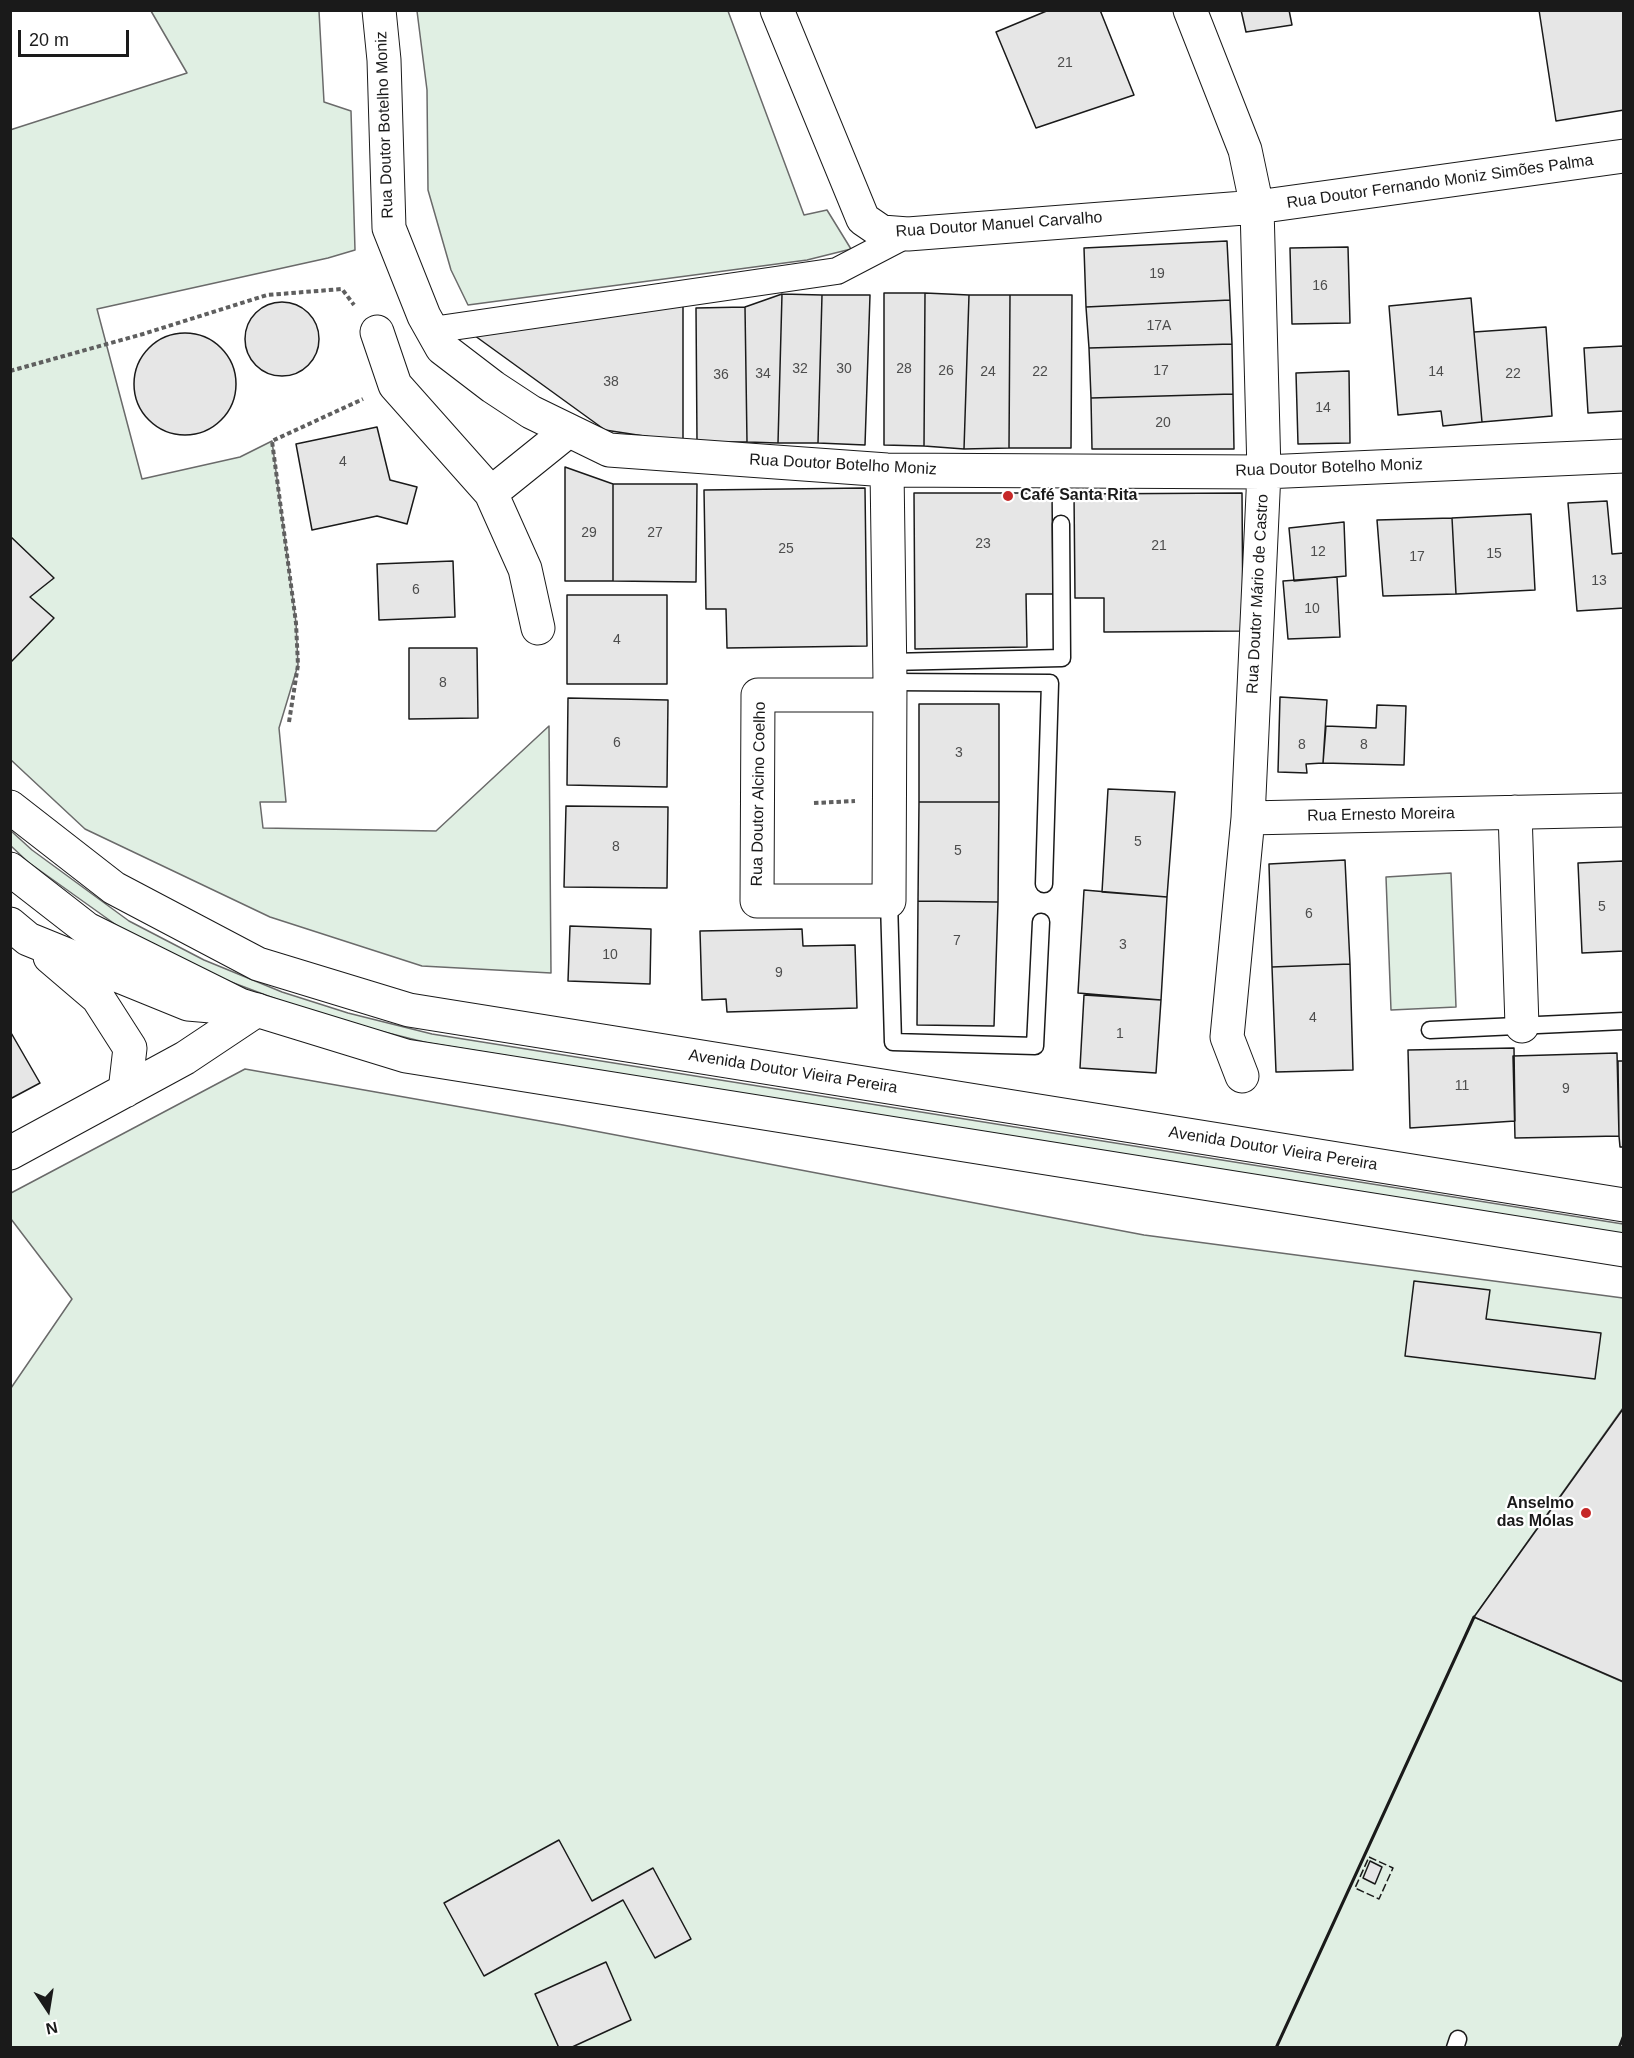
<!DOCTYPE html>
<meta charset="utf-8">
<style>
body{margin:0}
#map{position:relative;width:1634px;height:2058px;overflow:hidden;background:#fff;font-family:Arial,sans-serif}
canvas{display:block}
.frame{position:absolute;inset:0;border:12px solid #1a1a1a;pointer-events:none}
.north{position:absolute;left:18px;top:1980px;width:60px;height:60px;-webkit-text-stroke:4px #fff;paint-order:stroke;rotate:168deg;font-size:16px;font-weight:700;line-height:24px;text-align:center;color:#1a1a1a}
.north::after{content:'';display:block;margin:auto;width:21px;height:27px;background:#1a1a1a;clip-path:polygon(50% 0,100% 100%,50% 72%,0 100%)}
.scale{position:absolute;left:18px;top:30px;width:111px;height:27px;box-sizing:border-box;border:3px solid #1a1a1a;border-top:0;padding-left:8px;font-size:18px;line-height:21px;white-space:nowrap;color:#1a1a1a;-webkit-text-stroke:4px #fff;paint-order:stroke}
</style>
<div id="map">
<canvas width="1634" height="2058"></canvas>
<div class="frame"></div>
<div class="north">N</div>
<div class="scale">20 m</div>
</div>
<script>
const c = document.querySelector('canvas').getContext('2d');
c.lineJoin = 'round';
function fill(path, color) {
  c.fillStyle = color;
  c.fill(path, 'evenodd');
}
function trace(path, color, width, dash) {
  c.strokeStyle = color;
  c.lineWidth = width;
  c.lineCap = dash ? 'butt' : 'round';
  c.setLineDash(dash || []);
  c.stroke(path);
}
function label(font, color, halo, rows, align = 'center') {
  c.font = font + ' Arial,sans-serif';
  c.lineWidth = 4.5;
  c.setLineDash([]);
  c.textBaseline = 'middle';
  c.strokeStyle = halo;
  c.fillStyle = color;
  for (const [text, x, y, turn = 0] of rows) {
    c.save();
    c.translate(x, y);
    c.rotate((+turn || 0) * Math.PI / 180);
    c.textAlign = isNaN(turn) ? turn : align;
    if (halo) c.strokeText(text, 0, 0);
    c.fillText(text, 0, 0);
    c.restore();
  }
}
const green = new Path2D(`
 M 151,11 L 319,11 L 324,102 L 351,111 L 355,250 L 328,258 L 97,309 L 142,479 L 240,457 L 272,441 L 296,623 L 298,665 L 279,728 L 286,802 L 260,802 L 263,828 L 436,831 L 549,726 L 551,973 L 422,966 L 270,917 L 85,829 L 11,760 L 10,130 L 187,73 Z
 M 417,11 L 728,11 L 804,215 L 827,210 L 851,249 L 807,260 L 468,305 L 451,270 L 428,190 L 427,90 Z
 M 10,830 L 32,850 L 129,921 L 204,960 L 282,992 L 348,1013 L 432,1034 L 1623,1224 L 1623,1236 L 428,1043 L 324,1017 L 215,976 L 126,932 L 28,862 L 11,846 Z
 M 1451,873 L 1456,1007 L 1391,1010 L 1386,877 Z
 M 245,1069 L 563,1125 L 1144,1235 L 1623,1298 L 1623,1408 L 1474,1617 L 1623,1682 L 1624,2035 L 1619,2047 L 11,2047 L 11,1388 L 72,1299 L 11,1219 L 11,1193 Z`);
const building = new Path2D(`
 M 1049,10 L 1100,10 L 1134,95 L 1036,128 L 996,32 Z
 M 1241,10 L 1289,10 L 1292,25 L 1246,32 Z
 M 1539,10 L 1624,10 L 1624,110 L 1556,121 Z
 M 1227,241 L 1230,300 L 1086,307 L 1084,248 Z
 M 1348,247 L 1350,323 L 1292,324 L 1290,248 Z
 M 884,293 L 925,293 L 924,446 L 884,445 Z
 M 925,293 L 969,295 L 964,449 L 924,446 Z
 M 782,294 L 822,295 L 818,443 L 778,443 Z
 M 782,294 L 778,443 L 747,442 L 745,307 Z
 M 822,295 L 870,295 L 865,445 L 818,443 Z
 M 969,295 L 1010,295 L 1009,448 L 964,449 Z
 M 1010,295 L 1072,295 L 1071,448 L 1009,448 Z
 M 1471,298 L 1482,422 L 1443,426 L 1441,411 L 1398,415 L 1389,306 Z
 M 1230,300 L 1232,344 L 1089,348 L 1086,307 Z
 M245 339a37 37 0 1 1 74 0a37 37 0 1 1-74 0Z
 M 683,305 L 683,442 L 605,430 L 471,333 Z
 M 745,307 L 747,442 L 697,442 L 696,308 Z
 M 1546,327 L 1552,416 L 1482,422 L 1474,332 Z
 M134 384a51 51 0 1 1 102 0a51 51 0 1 1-102 0Z
 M 1232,344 L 1233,394 L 1091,398 L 1089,348 Z
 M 1624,346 L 1624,411 L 1588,413 L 1584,348 Z
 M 1349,371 L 1350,443 L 1298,444 L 1296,373 Z
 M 1233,394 L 1234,449 L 1092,449 L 1091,398 Z
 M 377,427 L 390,480 L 417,487 L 407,524 L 377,516 L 312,530 L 296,444 Z
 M 565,467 L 613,484 L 613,581 L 565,581 Z
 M 613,484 L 697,484 L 696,582 L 613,581 Z
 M 865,488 L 867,646 L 727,648 L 726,609 L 706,609 L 704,490 Z
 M 914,493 L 1052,493 L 1053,594 L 1026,594 L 1027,647 L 915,649 Z
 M 1242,493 L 1243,631 L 1104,632 L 1104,598 L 1075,598 L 1074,494 Z
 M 1607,501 L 1612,554 L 1624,553 L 1624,608 L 1577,611 L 1568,503 Z
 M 1531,514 L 1535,590 L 1456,594 L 1452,518 Z
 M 1452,518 L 1456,594 L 1383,596 L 1377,520 Z
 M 1344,522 L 1346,576 L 1294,581 L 1289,528 Z
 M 10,536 L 54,578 L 30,597 L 54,618 L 10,663 Z
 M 453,561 L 455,617 L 379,620 L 377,564 Z
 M 1337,577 L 1340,637 L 1288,639 L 1283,581 Z
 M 567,595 L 667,595 L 667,684 L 567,684 Z
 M 409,648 L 477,648 L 478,718 L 409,719 Z
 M 1280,697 L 1327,700 L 1323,763 L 1306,764 L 1307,773 L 1278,772 Z
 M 568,698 L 668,700 L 667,787 L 567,785 Z
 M 919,704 L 999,704 L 999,802 L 919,802 Z
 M 1377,705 L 1406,706 L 1404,765 L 1323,763 L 1326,726 L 1376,728 Z
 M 1108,789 L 1175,792 L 1167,897 L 1102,892 Z
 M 919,802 L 999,802 L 998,902 L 918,901 Z
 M 566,806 L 668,807 L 667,888 L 564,887 Z
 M 1345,860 L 1350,964 L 1272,967 L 1269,864 Z
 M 1624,861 L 1624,951 L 1582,953 L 1578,863 Z
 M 1084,890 L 1167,897 L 1161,1000 L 1078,993 Z
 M 918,901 L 998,902 L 994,1026 L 917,1025 Z
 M 570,926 L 651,929 L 650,984 L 568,981 Z
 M 802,929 L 803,946 L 855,945 L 857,1008 L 727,1012 L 726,999 L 702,1000 L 700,931 Z
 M 1350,964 L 1353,1070 L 1276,1072 L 1272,967 Z
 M 1084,995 L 1161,1000 L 1156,1073 L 1080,1068 Z
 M 10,1031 L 40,1083 L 10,1099 Z
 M 1514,1048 L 1515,1121 L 1410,1128 L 1408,1050 Z
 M 1617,1053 L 1619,1136 L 1515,1138 L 1513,1056 Z
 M 1618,1061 L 1624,1061 L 1624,1147 L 1620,1147 L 1619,1136 Z
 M 1414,1281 L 1490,1290 L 1486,1319 L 1601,1333 L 1595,1379 L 1405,1356 Z
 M 1623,1409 L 1624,1408 L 1624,1682 L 1474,1617 Z
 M 559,1840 L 592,1901 L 653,1868 L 691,1939 L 655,1958 L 623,1900 L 484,1976 L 444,1903 Z
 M 1370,1861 L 1382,1867 L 1375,1884 L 1363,1878 Z
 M 606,1962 L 631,2020 L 570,2048 L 559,2048 L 535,1994 Z`);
const path = new Path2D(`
 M 10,371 L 143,334 L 267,295 L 342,289 L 354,305
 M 289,722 L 298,665 L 296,623 L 272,441 L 363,399
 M 814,803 L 855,801`);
const service = new Path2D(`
 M 890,662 L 1062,658 L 1061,524
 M 890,682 L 1050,683 L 1044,884
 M 889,901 L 893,1042 L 1035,1046 L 1041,922
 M 1430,1030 L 1624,1021
 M 1455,2048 L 1458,2039`);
const pedestrian = new Path2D(`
 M 432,330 L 837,271 L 908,234`);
const minor = new Path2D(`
 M 379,10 L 384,60 L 389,228 L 424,316 L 442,348 L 493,387 L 531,412 L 609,450 L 887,470 L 1264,472 L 1624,456
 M 777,10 L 863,219 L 882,232 L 908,234 L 1257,207 L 1624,156
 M 1190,10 L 1245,150 L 1257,207 L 1264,472 L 1248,818 L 1227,1037 L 1242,1076
 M 377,332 L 395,385 L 491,493 L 525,569 L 538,628
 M 887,470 L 890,682 L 889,901 L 757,901 L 758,695 L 889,695
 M 491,493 L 568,431
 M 1515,812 L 1522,1026
 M 1248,818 L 1624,810
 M 10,924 L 28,939 L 188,1004 L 246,1009
 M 50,957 L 98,998 L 130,1048 L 125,1091
 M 10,1153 L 185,1058 L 257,1010`);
const primary = new Path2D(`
 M 10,807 L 114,888 L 258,964 L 409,1010 L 1624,1205
 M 10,869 L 87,929 L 240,1005 L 406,1056 L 1624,1250`);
const fence = new Path2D(`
 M 1369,1857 L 1393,1868 L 1379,1899 L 1355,1888 Z`);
const wall = new Path2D(`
 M 1276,2048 L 1474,1617
 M 1619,2048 L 1624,2035`);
const markers = [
 [1008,496,6,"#c62828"],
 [1586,1513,6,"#c62828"]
];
const numberNames = [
 ["21",1065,63],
 ["19",1157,274],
 ["16",1320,286],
 ["17A",1159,326],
 ["32",800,369],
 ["30",844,369],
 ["28",904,369],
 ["26",946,371],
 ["17",1161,371],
 ["24",988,372],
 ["22",1040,372],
 ["14",1436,372],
 ["34",763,374],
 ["22",1513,374],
 ["36",721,375],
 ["38",611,382],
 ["14",1323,408],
 ["20",1163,423],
 ["4",343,462],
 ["29",589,533],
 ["27",655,533],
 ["23",983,544],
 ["21",1159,546],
 ["25",786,549],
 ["12",1318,552],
 ["15",1494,554],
 ["17",1417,557],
 ["13",1599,581],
 ["6",416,590],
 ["10",1312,609],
 ["4",617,640],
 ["8",443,683],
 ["6",617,743],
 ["8",1302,745],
 ["8",1364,745],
 ["3",959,753],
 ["5",1138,842],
 ["8",616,847],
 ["5",958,851],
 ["5",1602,907],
 ["6",1309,914],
 ["7",957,941],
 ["3",1123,945],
 ["10",610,955],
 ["9",779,973],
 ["4",1313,1018],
 ["1",1120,1034],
 ["11",1462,1086],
 ["9",1566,1089]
];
const streetNames = [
 ["Rua Doutor Botelho Moniz",385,125,-92],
 ["Rua Doutor Fernando Moniz Simões Palma",1440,182,-8],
 ["Rua Doutor Manuel Carvalho",999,225,-4],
 ["Rua Doutor Botelho Moniz",843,465,3],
 ["Rua Doutor Botelho Moniz",1329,468,-2],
 ["Rua Doutor Mário de Castro",1258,594,-87],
 ["Rua Doutor Alcino Coelho",759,794,-89],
 ["Rua Ernesto Moreira",1381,815,-1],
 ["Avenida Doutor Vieira Pereira",793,1072,9],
 ["Avenida Doutor Vieira Pereira",1273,1149,9]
];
const poiNames = [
 ["Café Santa Rita",1020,496],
 ["Anselmo",1574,1504,"right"],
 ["das Molas",1574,1522,"right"]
];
fill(green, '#e0efe3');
trace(green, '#6a6a6a', 1.5);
fill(building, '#e6e6e6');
trace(building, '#1a1a1a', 1.5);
trace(service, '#1a1a1a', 19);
trace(pedestrian, '#1a1a1a', 28);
trace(minor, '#1a1a1a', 35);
trace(primary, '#1a1a1a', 35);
trace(path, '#5f5f5f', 4, [4.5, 3]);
trace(service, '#fff', 16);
trace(pedestrian, '#fff', 26);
trace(minor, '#fff', 33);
trace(primary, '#fff', 33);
trace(fence, '#1a1a1a', 1.5, [8, 3]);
trace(wall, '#1a1a1a', 3);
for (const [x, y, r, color] of markers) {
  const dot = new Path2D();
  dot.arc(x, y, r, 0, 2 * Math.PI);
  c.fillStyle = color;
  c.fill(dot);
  trace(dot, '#fff', 2);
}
label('14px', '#4d4d4d', null, numberNames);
label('16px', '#1a1a1a', '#fff', streetNames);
label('bold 16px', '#1a1a1a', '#fff', poiNames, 'left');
</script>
